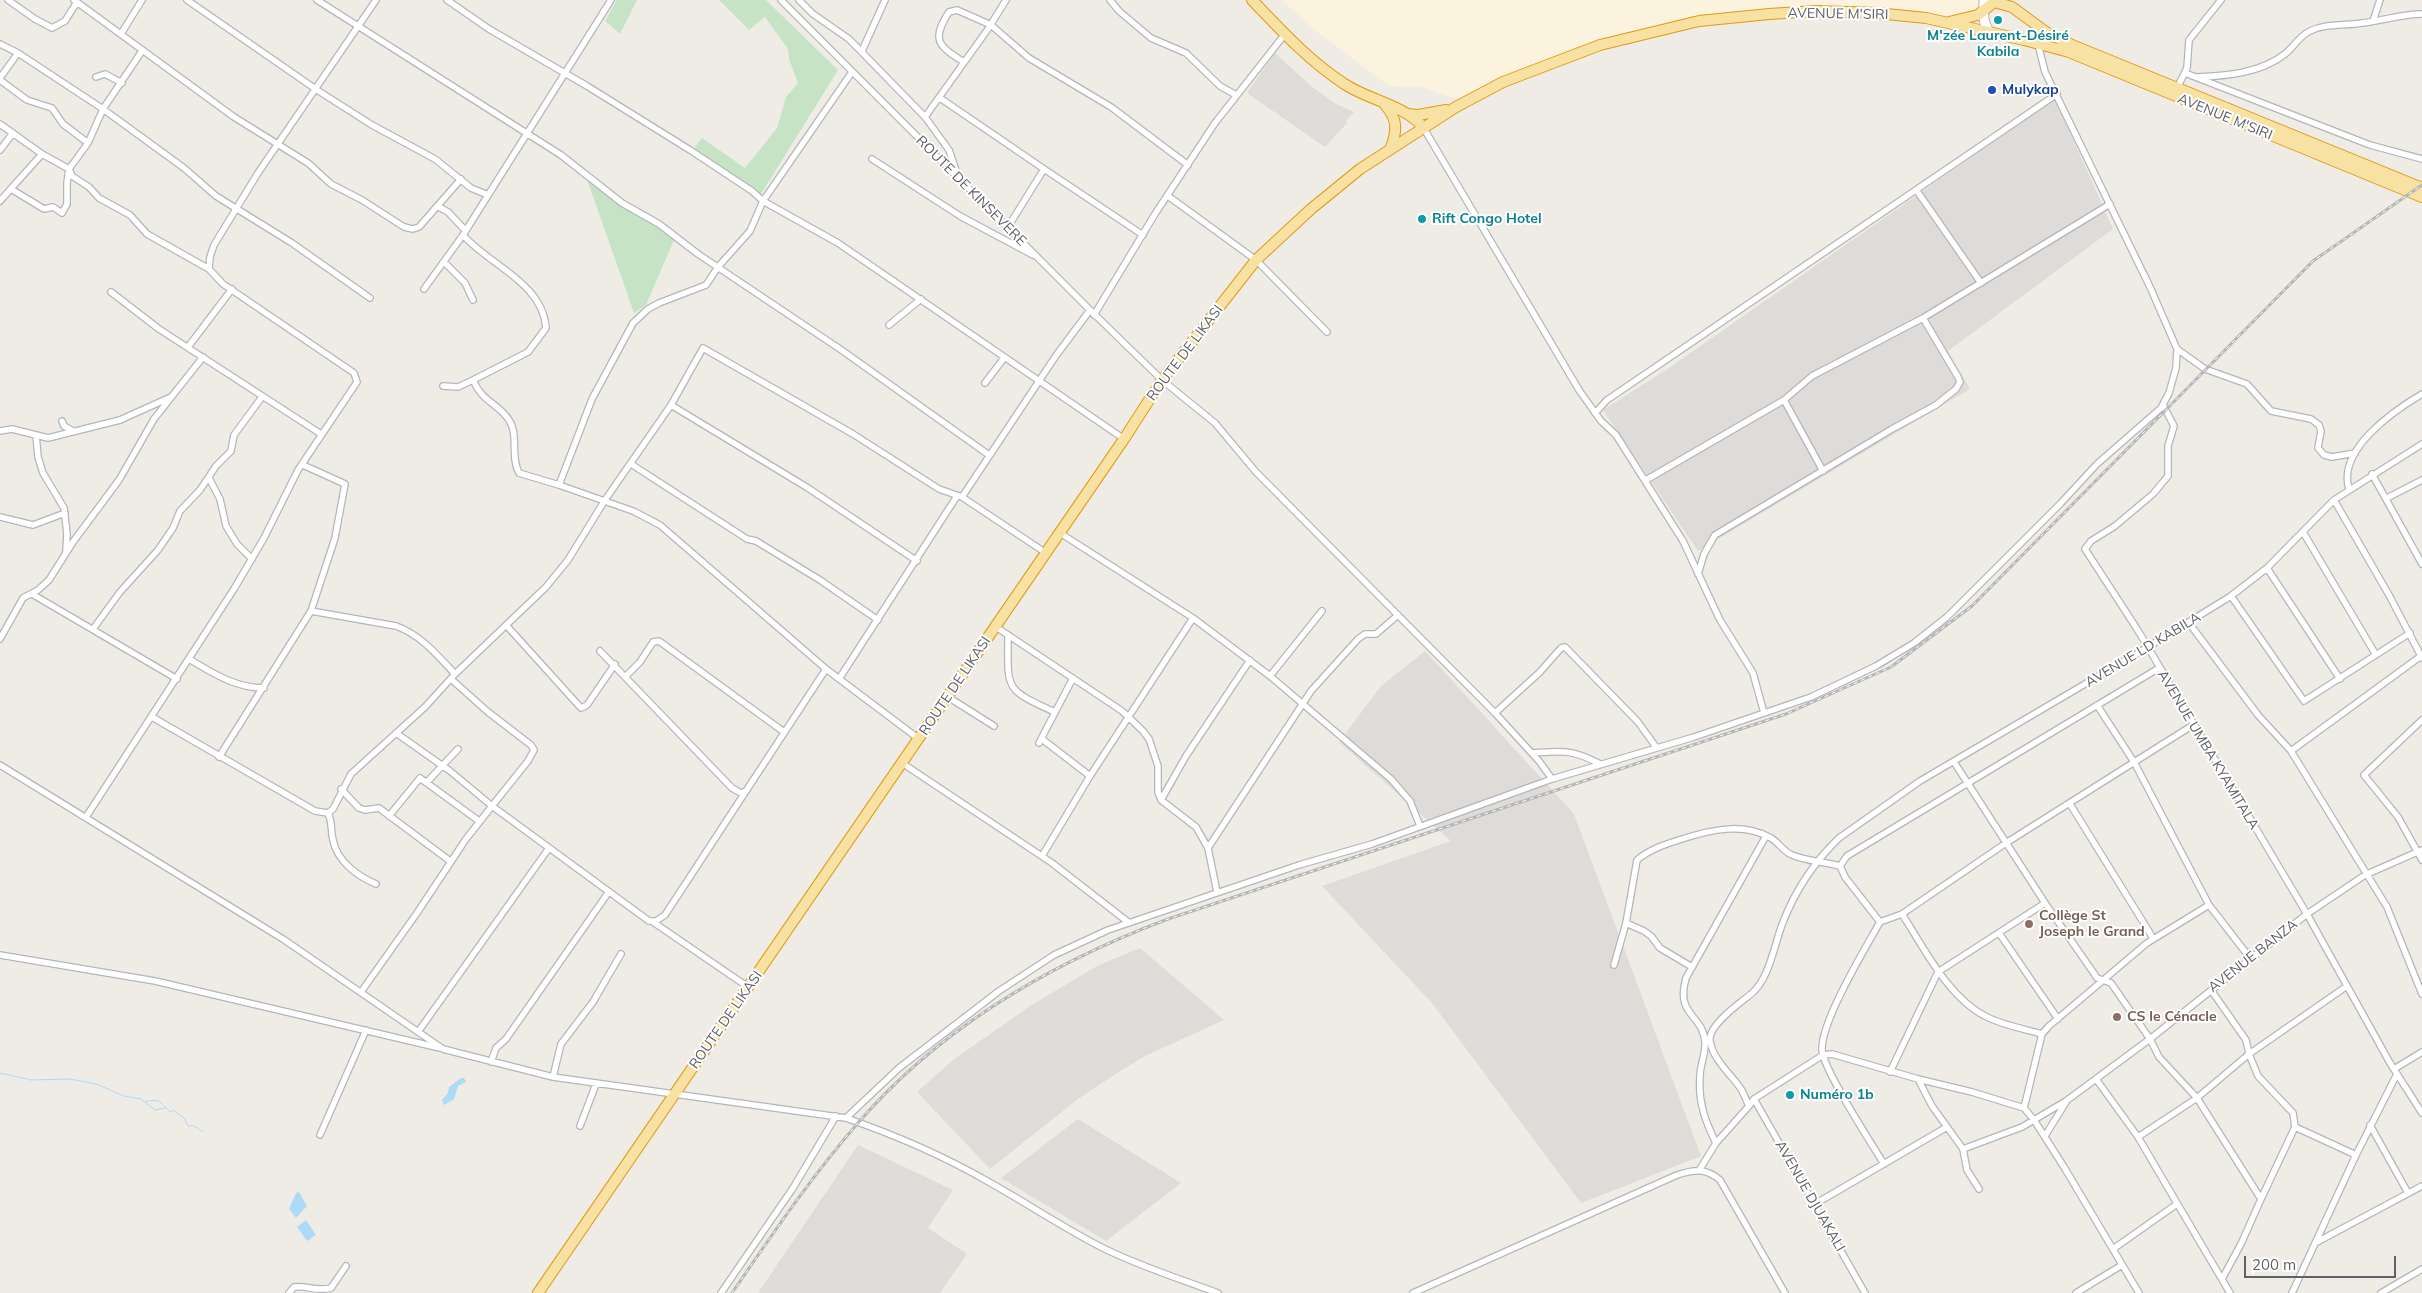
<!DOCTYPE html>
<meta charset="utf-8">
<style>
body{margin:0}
#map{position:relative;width:2422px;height:1293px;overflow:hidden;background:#efece6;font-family:Mulish,sans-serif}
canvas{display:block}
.scale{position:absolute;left:2244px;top:1256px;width:152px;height:22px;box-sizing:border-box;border:2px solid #5e6165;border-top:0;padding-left:6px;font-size:15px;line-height:18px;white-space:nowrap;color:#5e6165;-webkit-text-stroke:4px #fff;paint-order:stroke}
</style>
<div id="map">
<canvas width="2422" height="1293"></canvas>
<div class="scale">200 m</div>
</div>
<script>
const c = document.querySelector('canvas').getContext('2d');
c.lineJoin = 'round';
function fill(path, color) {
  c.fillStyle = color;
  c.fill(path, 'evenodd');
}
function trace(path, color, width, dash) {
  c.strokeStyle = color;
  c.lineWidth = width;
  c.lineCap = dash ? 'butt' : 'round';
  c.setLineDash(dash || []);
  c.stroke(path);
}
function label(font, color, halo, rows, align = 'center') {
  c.font = font + ' Mulish,sans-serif';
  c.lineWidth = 4;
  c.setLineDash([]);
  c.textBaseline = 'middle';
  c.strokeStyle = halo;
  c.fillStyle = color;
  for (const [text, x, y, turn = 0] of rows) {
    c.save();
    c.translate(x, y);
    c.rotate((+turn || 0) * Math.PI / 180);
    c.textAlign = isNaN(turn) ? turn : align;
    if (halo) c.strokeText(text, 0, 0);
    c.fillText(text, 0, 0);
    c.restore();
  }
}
const commercial = new Path2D(`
 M 1282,0 L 1982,0 L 1977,10 L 1958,18 L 1929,12 L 1858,5 L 1788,7 L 1706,14 L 1558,55 L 1456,99 L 1422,87 L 1389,86 L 1312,28 Z`);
const industrial = new Path2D(`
 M 1275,53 L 1311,86 L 1336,104 L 1354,112 L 1346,121 L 1347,123 L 1325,147 L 1247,93 Z
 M 2055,99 L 2113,229 L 1948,351 L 1970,389 L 1698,551 L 1603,410 L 1666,370 Z
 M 1425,651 L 1574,814 L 1701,1156 L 1581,1203 L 1432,1003 L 1322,886 L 1451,841 L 1339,742 L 1381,686 Z
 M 1140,948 L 1224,1020 L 1147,1055 L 1117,1073 L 1078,1099 L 990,1169 L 917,1092 L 953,1060 L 1030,1006 L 1097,966 Z
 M 1078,1119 L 1181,1183 L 1106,1241 L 1001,1178 Z
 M 858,1145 L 953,1190 L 928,1228 L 967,1254 L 940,1293 L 758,1293 Z`);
const green = new Path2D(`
 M 617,0 L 637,0 L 620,34 L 605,21 Z
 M 719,0 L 766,0 L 838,70 L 761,194 L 694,148 L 702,138 L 745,168 L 777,128 L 786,97 L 798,83 L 789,59 L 788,49 L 765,17 L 749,30 Z
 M 585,174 L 674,240 L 646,305 L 634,313 Z`);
const water = new Path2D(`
 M 461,1078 L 464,1078 L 466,1082 L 458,1086 L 454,1099 L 444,1105 L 442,1100 L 448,1093 L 449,1087 Z
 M 299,1192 L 307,1206 L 296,1218 L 289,1209 L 296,1193 Z
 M 306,1220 L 316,1235 L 307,1241 L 297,1227 Z`);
const stream = new Path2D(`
 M 0,1073 L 31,1080 L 70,1079 L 96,1084 L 124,1096 L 141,1099 L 144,1102 C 162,1098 158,1101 170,1112 L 173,1110 L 184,1118 L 188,1126 L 194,1126 L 203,1132
 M 145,1102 L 155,1110 L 165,1108`);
const minor = new Path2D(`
 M 8,0 L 35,19 L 52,28 L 65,21 L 77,2
 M 74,0 L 234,117 L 308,163 L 331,184 L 362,200 L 404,227 L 413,229 L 419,227 L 461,179
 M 187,0 L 317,90 L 372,125 L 435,159 L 471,188 L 488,195
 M 317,0 L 561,155 L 622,203 L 659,224 L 698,254 L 840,349 L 989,455
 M 447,0 L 489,29 L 587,86 L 690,150 L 752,191 L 763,201 L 838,243 L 1124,439
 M 781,0 L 1090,310 L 1162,380 L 1215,423 L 1256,472 L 1495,713 L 1539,761 L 1552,779
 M 799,0 L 813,14 L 849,39 L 925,117 L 949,150 L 959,179
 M 1110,0 L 1119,11 L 1151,38 L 1186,53 L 1220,86 L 1236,95
 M 2373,21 L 2380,0
 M 121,34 L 142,0
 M 0,44 L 18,53
 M 862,51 L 885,0
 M 964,62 C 938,46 931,40 949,12 L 957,10 L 991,25 L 1029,58 L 1111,107 L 1188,165
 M 2185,73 L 2370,145 L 2422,159
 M 96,77 L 105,74 L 122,83
 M 2197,77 C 2226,76 2261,73 2285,54 C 2294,47 2298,37 2310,31 C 2326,23 2344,26 2362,23 C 2382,21 2401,14 2422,14
 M 0,78 L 18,53 L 103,109 L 184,168 L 216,196 L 292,243 L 370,298
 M 0,80 L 27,100 L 52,108 L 63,124 L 88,143
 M 2177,88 L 2187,68 L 2189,40 L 2221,0
 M 940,98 L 1044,169
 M 925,117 L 988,29 L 1006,0
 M 0,124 L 42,154 L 69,169 L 72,176 L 89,187 L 99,198 L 130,215 L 147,234 L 209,269
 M 1423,127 L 1579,390 L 1601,421 L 1616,435 L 1683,541 L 1720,620 L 1753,673 L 1764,713
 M 0,150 L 13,133
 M 872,159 L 960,216 L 1033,255
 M 11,189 L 44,209 L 53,207 L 62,213 L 67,204 L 67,183 L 69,169 L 88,143 L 103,109 L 142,51
 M 1917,191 L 1981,283
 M 1168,196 L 1256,260 L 1327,332
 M 0,201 L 42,154
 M 437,206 L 448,212 L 465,230
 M 1008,227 L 1044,169 L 1143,235
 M 463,235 C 489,265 543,283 546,328 L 528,352 L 473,380 C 482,402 498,403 509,420 C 519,435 510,457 519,473 L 559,485 L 592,399 L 633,323 L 648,309 L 659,303 L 706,285 L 718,267 L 750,231 L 763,201 L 852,72
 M 444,262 L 465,283 L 473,300
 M 424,289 L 463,235 L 611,0
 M 111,292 L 159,329 L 321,434
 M 1094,315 L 1155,214 L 1215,123 L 1285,34
 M 889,325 L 921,299
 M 188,347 L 232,289
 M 2177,349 L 2205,369 L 2247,384 L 2271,411 L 2311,419 L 2319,425 L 2321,431 L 2318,448 L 2324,455 L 2332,457 L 2355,453
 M 985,383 L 1004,358
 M 443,386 L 458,387 L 473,380
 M 671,405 L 808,488 L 917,561
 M 2163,405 L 2174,426 L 2168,446 L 2168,476 L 2153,494 L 2115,526 L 2091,541 L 2085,549 L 2137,629 L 2307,914 L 2390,1063 L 2422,1113
 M 1595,413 L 1607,400 L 2057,94
 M 62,421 L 64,426 L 73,431
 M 0,431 L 12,429 L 48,438 L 120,420 L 171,397
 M 36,435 L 38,457 L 43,473 L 64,508 L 67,534 L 66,551
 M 631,464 L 747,539 L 756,541 L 820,580 L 878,620
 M 1823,471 L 1784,400 L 1812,376 L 1923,318 L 2110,204
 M 2372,474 L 2422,564
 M 209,478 L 220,499 L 226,526 L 237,544 L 252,559
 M 1646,480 L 1784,400
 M 559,485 L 633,511 L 660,525 L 826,669 L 919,739
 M 2349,489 C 2337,450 2393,411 2422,394
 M 962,497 L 1055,357 L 1090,310
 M 2387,498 L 2422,480
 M 2334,500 L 2389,595 L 2422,658
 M 0,517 L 33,525 L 65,513
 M 2303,532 L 2376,655
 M 1060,533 L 1193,618 L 1270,676 L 1391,779 L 1410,801 L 1420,826
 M 2267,568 L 2340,679
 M 1698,574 L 1704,554 L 1715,535 L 1892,429 L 1936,405 L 1956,389 L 1960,382 L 1958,377 L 1923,318
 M 32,594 L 177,679
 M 2231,596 L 2304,701 L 2410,633
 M 311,611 L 396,626 C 421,635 437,655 455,674
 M 2189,623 L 2258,715 L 2291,751 L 2387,907 L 2422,994
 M 506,625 L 581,708 L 587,705 L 615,664
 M 996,627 L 1122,711 L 1143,731 L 1149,739 L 1158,766 L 1158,792 L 1161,800 L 1196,827 L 1208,848 L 1217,892
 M 93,629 L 120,592 L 158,550 L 173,528 L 180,511 L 200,490 L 216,466 L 231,451 L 234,435 L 262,397
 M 1008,635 C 1008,689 1003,689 1055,712
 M 0,639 L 23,598 L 38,590 L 49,580 L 73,542 L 119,480 L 154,419 L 203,357
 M 600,651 L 732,788 L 741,793 L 746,791 L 826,669
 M 189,659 C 213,673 235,688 264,688
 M 626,676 L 640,662 L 653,642 L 659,641 L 784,732
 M 1270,676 L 1322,611
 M 451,679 L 488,712 L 531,745 L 534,750 L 528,761 L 492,806 L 649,921 L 656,921 L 665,915 L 746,791
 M 839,679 L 957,496
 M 948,697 L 994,726
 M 2097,705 L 2134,762 L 2209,905 L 2250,958
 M 1495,713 L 1540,672 L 1561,648 L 1565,647 L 1638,722 L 1656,747
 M 152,717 L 315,811 L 328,813 L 333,809 L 351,774 L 425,707 L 455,674 L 546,587 L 568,560 L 605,500 L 671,405 L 703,348 L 853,434 L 939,489 L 962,497 L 1046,553
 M 2422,720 L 2364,775 L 2398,817 L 2422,860
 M 1039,743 L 1073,678
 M 2291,751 L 2421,656
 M 1532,753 C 1563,751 1572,749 1600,764
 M 219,757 L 311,611 L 335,538 L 345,484 L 303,465
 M 1954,762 L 2045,903 L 2093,972 L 2097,978 L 2111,983 L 2150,1039 L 2159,1057 L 2197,1098 L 2138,1137
 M 902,763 L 1052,863 L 1128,922
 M 0,765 L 283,939 L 443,1049 L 553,1077 L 846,1118 C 895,1135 942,1155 987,1181 C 1027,1203 1065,1229 1105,1249 C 1142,1267 1180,1279 1218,1293
 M 1090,776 L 1193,618
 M 427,782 L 458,749
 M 341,789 L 359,808 L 365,810 L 379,808 L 450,861
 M 1161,800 L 1186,756 L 1250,660
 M 2070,804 L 2153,938
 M 328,813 C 333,824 330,828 333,840 C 337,861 357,876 376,884
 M 389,816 L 420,778 L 479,821
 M 86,817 L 234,589 L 264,538 L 298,470 L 357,382 L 354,373 L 223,284 L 209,269 L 210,257 L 214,245 L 258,173 L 376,0
 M 1208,848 L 1311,691 L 1358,639 L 1365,634 L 1376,634 L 1398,615
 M 1042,856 L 1090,776 L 1042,739
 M 1840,866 L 1847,856 L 2159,668
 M 1840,866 L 1845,877 L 1880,922 L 1902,914 C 1924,948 1949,999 1987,1017 C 2003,1025 2024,1029 2042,1034
 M 1902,914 L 2006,843 L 2193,725
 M 653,922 L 748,987
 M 1880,922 C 1865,949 1821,1021 1822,1050 C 1823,1069 1871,1143 1884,1164
 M 1626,923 L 1644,931 L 1651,936 L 1660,948 L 1692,967
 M 1999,933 L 2058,1019
 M 0,955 L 155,981 L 440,1048
 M 1614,965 L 1626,923 L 1637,860 C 1650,849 1666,844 1682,839 C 1710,830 1743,822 1771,838 C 1779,843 1783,851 1792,855 C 1806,861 1825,862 1840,866
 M 2211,990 L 2246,1040 L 2249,1054 L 2197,1098 L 2261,1199 L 2241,1244 L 2222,1279
 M 361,992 L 417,913 L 466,839 L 492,806 L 450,771 L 396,733
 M 418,1032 L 549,848
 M 491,1062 L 496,1048 L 506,1039 L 608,893
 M 2394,1069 L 2422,1052
 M 1890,1072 L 1938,972 L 2045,903
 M 553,1077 L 561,1044 L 593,1002 L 621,954
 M 1918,1079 L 1932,1106 L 1963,1149 L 1967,1170 L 1979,1189
 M 2096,1079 L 2138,1137 L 2230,1293
 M 1754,1099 L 1865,1293
 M 1749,1106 L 1754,1099 L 1823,1055 L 1832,1054 L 1918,1079 L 1972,1092 L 2024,1108 L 2034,1120 L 2064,1167 L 2139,1293
 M 2024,1108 L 2042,1034 L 2049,1026 L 2147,943 L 2209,905
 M 846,1118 L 899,1068 L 999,991 L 1054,955 L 1108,930 L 1299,865 L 1372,844 L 1552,779 L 1694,737 L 1811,697 L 1876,666 L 1914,643 L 1947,617 L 2061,503 L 2097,464 L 2161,408 L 2169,393 L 2176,368 L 2177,349 L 2150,287 L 2045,72 L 2038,44
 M 2370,1125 L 2408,1193
 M 580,1126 L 596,1084
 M 2295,1127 L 2293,1113 L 2258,1076 L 2249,1054 L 2347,986
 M 320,1135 L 366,1030
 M 2045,1136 L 2066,1102
 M 1716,1143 C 1705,1121 1698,1102 1700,1076 C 1700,1065 1706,1053 1705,1042 C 1703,1014 1675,1016 1686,978 L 1766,836
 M 1963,1149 L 2022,1127 L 2066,1101 L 2150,1039 L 2307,914 L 2365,875 L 2422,850
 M 1700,1169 L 1716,1143 L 1749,1106 C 1746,1100 1744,1094 1741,1089 C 1731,1074 1713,1060 1710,1041 C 1707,1026 1740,1003 1751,994 C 1770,978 1774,945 1783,922 C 1796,889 1813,863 1839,838 L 1920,781 L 2148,647 L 2231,596 L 2267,568 L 2334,500 L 2422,444
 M 2261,1199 L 2295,1127 L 2356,1155
 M 1815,1204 L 1947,1127
 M 2317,1242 L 2422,1186
 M 2113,1249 L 2177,1204
 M 289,1293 L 294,1287 C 307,1285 316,1292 331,1288 L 346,1266
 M 721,1293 L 793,1188 L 836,1116
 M 1413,1293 L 1677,1175 C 1695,1169 1706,1168 1720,1180 L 1785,1293
 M 2076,1293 L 2122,1265
 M 2292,1293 L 2356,1155 L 2397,1074
 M 2381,1293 L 2422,1269`);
const secondary = new Path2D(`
 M 1984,0 C 1984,13 1981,24 1992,34`);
const trunk = new Path2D(`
 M 1252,0 C 1281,30 1308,60 1343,83 C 1367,100 1403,104 1423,127
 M 1949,22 L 1978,15 L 1994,2 L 2012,7 L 2046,32 L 2072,45 L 2422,188
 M 1385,105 C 1398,119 1397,131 1391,147
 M 1408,114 L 1418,115 L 1446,110
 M 538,1293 L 1124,439 L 1162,380 L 1256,260 L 1311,209 L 1360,169 L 1456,107 L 1503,82 L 1600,45 L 1699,21 L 1769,14 L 1816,11 L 1876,13 L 1926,18 L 2024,40 L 2069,52 L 2422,197`);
const rail = new Path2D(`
 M 732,1293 C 772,1235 811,1177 858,1123 C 941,1027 1051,963 1168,919 L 1786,714 L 1891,667 L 1972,606 L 2313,261 L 2422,185`);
const markers = [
 [1998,20,5,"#0f9aa8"],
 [1992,90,5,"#1a4fb4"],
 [1422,219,5,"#0f9aa8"],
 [2029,924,5,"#8d6e63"],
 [2117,1017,5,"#8d6e63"],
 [1790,1095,5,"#0f9aa8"]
];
const streetNames = [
 ["AVENUE M'SIRI",1838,14,1],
 ["AVENUE M'SIRI",2225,117,22],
 ["ROUTE DE KINSEVERE",971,191,45],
 ["ROUTE DE LIKASI",1185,353,-53],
 ["AVENUE LD KABILA",2143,650,-31],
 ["ROUTE DE LIKASI",955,686,-56],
 ["AVENUE UMBA KYAMITALA",2208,750,59],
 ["AVENUE BANZA",2253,956,-38],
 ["ROUTE DE LIKASI",726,1020,-55],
 ["AVENUE DJUAKALI",1810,1196,60]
];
const cultureNames = [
 ["M'zée Laurent-Désiré",1998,36,"center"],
 ["Kabila",1998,52,"center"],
 ["Rift Congo Hotel",1432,219],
 ["Numéro 1b",1800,1095]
];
const transitNames = [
 ["Mulykap",2002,90]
];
const educationNames = [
 ["Collège St",2039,916],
 ["Joseph le Grand",2039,932],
 ["CS le Cénacle",2127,1017]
];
fill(commercial, '#fbf3de');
fill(industrial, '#dedbd8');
fill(green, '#c6e4c5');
fill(water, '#acdaf9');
trace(stream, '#acdaf9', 1);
trace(minor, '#b3b6ba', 8);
trace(secondary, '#b2b5b9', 11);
trace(trunk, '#e39912', 12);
trace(minor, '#fff', 5.5);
trace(secondary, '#fff', 9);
trace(trunk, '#f7e2a4', 10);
trace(rail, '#b4b5b5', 3);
trace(rail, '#fff', 1, [4]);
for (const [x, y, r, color] of markers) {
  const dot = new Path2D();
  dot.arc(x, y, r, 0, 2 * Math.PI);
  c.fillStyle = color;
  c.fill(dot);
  trace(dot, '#fff', 2);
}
label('14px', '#5e6165', '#fff', streetNames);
label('bold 14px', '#0d838f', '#fff', cultureNames, 'left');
label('bold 14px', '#164399', '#fff', transitNames, 'left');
label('bold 14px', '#785e54', '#fff', educationNames, 'left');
</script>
